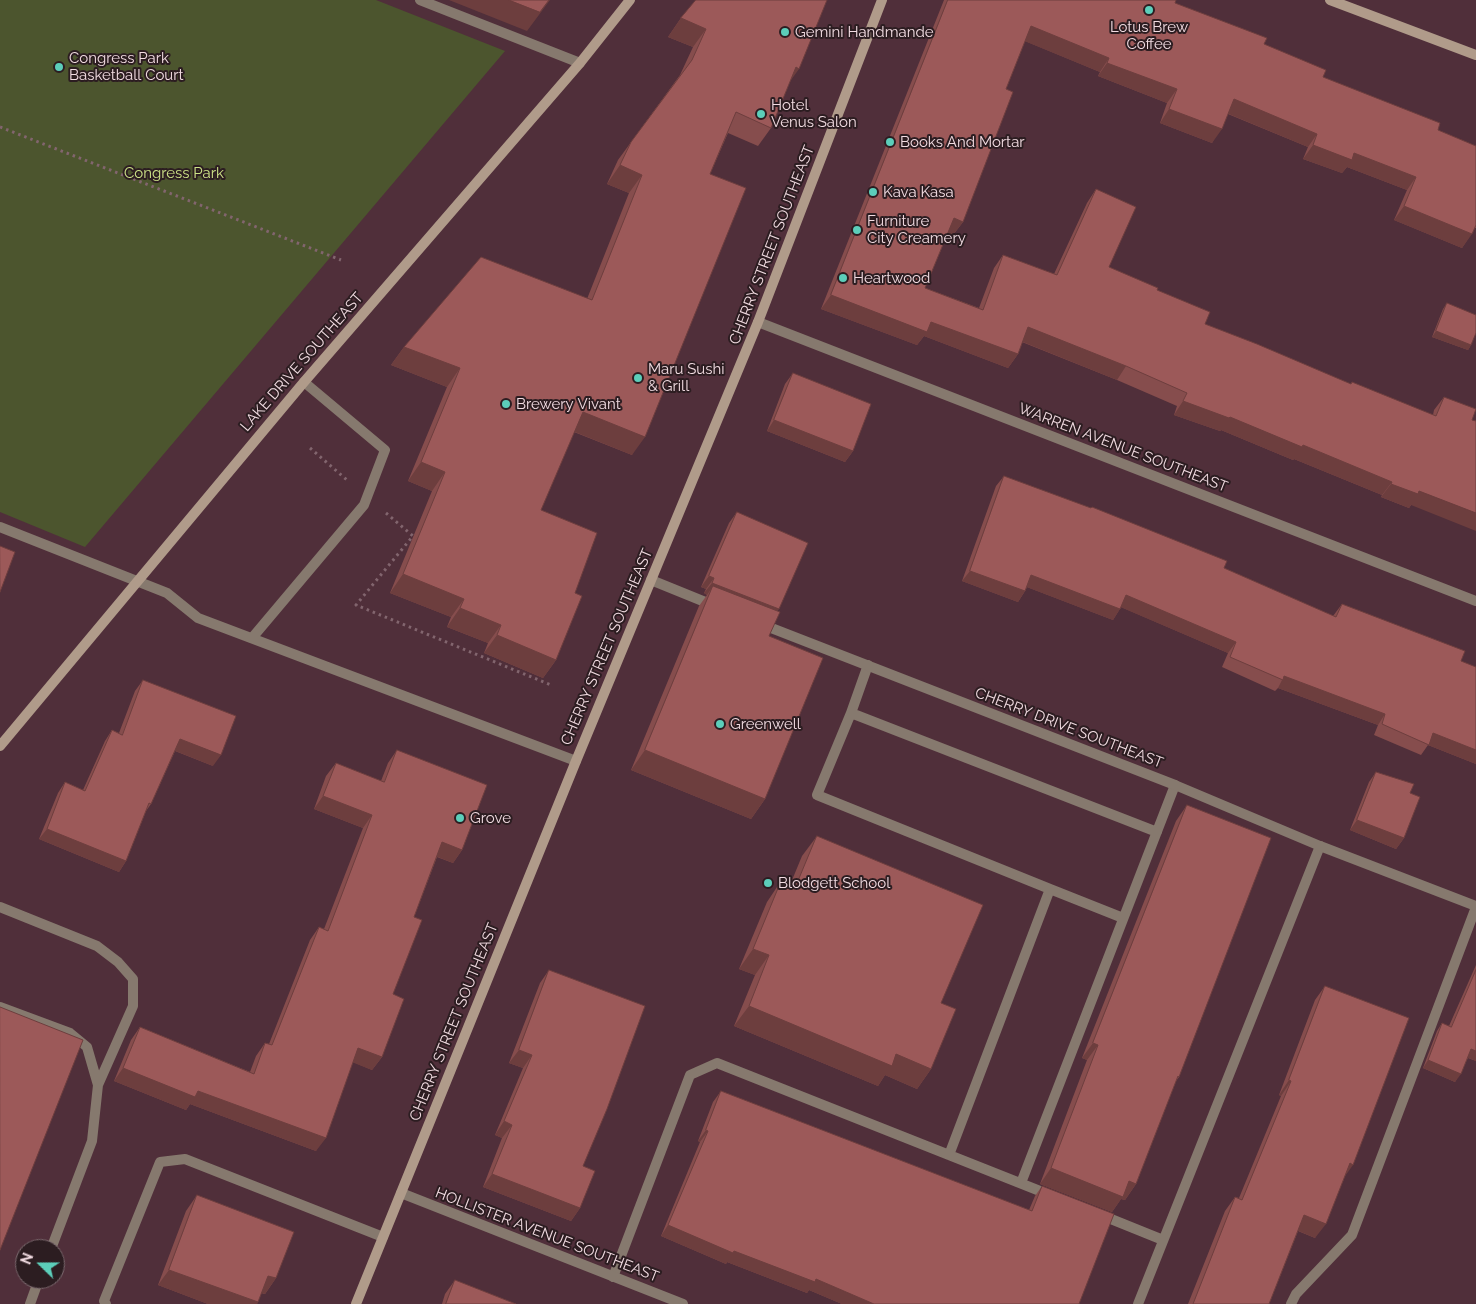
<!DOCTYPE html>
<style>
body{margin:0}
#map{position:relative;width:1476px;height:1304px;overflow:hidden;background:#502f3a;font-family:Raleway,sans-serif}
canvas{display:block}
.north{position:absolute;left:15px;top:1239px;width:50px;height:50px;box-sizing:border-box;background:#2c1d21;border:1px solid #7b696e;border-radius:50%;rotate:292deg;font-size:14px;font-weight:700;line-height:20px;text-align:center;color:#f2dce2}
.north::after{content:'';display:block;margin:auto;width:18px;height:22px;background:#5cceba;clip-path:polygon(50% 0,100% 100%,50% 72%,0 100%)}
</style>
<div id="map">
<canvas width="1476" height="1304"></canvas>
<div class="north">N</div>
</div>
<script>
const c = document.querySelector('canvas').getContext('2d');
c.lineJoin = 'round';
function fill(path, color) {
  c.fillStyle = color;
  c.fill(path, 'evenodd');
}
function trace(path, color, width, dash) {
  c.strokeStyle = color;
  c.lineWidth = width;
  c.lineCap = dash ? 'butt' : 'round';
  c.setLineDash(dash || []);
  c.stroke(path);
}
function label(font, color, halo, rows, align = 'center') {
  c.font = font + ' Raleway,sans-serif';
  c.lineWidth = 4;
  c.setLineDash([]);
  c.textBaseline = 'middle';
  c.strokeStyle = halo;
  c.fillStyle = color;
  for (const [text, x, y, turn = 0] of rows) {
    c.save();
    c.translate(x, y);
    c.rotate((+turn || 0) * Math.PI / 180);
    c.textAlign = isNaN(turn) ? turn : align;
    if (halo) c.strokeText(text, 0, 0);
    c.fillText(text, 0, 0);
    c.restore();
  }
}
const green = new Path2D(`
 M 0,0 L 376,0 L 505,51 L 85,547 L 0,512 Z`);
const path = new Path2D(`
 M 0,127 L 341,260
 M 310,448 L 347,480
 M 386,513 L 413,536 L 356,605 L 551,685`);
const lane = new Path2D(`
 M 420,0 L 580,63
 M 0,527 L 167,593 L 198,618 L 576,761
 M 252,638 L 364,505 L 385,450 L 304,382
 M 868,665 L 851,713 L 1157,832
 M 851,713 L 817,795 L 1050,889 L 949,1155
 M 1050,889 L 1123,918
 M 0,907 L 97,946 L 118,962 L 133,979 L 133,1006 L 98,1085
 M 0,1007 L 70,1033 L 87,1047 L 98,1085 L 92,1141 L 51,1249
 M 1021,1183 L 1175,785
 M 1101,1215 L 1163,1240
 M 613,1277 L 690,1075 L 717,1063 L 1050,1195
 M 30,1304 L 39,1279
 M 106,1304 L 104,1301 L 160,1162 L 185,1159 L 383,1237
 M 1138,1304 L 1320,846
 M 1291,1304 L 1296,1294 L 1352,1235 L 1476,907`);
const street = new Path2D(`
 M 758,322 L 1476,601
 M 651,580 L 715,606
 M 761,624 L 1175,785 L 1320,846 L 1476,906
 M 401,1193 L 683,1304`);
const secondary = new Path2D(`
 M 1330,0 L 1476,55
 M 0,746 L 304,382 L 580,63 L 630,0
 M 356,1304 L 576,761 L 758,322 L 882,0`);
const wall = new Path2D(`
 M 696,0 L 790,81 L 771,128 L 758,146 L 728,133 L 710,174 L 632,455 L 574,432 L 541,510 L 575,593 L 556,660 L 543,678 L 484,653 L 488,643 L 447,627 L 451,617 L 390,593 L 432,491 L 408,481 L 447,387 L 391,365 L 404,347 L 587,299 L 629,193 L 607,184 L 618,160 L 680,75 L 693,47 L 668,37 L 681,18 Z
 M 944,0 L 1176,0 L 1175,3 L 1264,44 L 1323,77 L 1438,130 L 1476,146 L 1476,228 L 1475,228 L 1462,248 L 1394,220 L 1407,190 L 1347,167 L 1342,173 L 1303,159 L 1308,147 L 1228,114 L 1212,143 L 1160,123 L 1167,103 L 1098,76 L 1100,72 L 1025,41 L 1006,89 L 963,222 L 953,235 L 948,233 L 925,288 L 979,308 L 994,268 L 1003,255 L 1054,274 L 1087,203 L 1096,189 L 1109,267 L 1157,290 L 1205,324 L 1350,384 L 1433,415 L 1434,410 L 1444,397 L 1411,505 L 1409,508 L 1381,497 L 1382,495 L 1294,459 L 1293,460 L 1221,430 L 1220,431 L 1174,415 L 1177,406 L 1117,380 L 1022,342 L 1018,354 L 1008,368 L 924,336 L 917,345 L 821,309 Z
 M 1447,303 L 1471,345 L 1468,350 L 1432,337 L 1443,309 Z
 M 793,373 L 853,451 L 845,462 L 767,431 L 785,384 Z
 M 1004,476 L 1224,568 L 1333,616 L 1342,604 L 1461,661 L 1476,764 L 1428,745 L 1421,755 L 1374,735 L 1378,725 L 1278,688 L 1275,691 L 1222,667 L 1228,653 L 1121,607 L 1113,620 L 1027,587 L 1025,591 L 1018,602 L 962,581 L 996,486 Z
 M 737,512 L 777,611 L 769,636 L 765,799 L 751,819 L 631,770 L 699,606 L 707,595 L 704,593 L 706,589 L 701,587 L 729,523 Z
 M 143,680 L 213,766 L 175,751 L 151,804 L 146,811 L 126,861 L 119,872 L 39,839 L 58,793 L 65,782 L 83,790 L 105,741 L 112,730 L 119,733 L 135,691 Z
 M 397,750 L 462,850 L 453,863 L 437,857 L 414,917 L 393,994 L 382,1057 L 372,1070 L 353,1062 L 316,1151 L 190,1104 L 186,1110 L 114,1081 L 131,1040 L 140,1027 L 250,1072 L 256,1056 L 265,1043 L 269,1044 L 310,940 L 319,927 L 324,929 L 363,828 L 314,809 L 326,776 L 336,763 L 381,781 L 388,763 Z
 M 1376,772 L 1410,793 L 1404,838 L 1396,849 L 1350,830 L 1369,782 Z
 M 1187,805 L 1179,1077 L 1176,1081 L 1136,1184 L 1125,1200 L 1121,1199 L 1112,1212 L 1040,1184 L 1087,1060 L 1082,1058 L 1176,821 Z
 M 817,836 L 941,1003 L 931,1069 L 917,1089 L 885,1075 L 878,1086 L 734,1026 L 755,975 L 739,969 L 767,902 L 781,881 L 790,885 L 802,856 Z
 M 1476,965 L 1476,1061 L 1468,1058 L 1455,1082 L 1423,1068 L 1437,1031 L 1442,1023 L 1449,1026 Z
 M 549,970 L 583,1166 L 580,1208 L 571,1221 L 483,1187 L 502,1138 L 495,1135 L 523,1068 L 509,1063 L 540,983 Z
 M 1325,986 L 1344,1179 L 1315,1238 L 1298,1231 L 1269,1304 L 1188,1304 L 1225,1211 L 1235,1197 L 1239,1198 L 1281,1096 L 1279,1095 L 1315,1000 Z
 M 721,1091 L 1029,1210 L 1035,1196 L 1042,1186 L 1079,1304 L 842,1304 L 809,1290 L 807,1293 L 727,1262 L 726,1264 L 661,1236 L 700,1142 L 698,1141 L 713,1102 Z
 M 197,1195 L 276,1278 L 265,1294 L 261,1293 L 257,1304 L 208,1304 L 158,1285 L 186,1211 Z
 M 455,1280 L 516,1304 L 442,1304 L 445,1294 Z`);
const shadedWall = new Path2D(`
 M 449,0 L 550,0 L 527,31 Z
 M 681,18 L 706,29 L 693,47 L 668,37 Z
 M 1031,26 L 1109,58 L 1100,72 L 1022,40 Z
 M 1107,63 L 1177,89 L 1167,103 L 1098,76 Z
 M 796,67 L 799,69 L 786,87 Z
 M 1234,99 L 1317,134 L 1308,147 L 1224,112 Z
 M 1169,109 L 1222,129 L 1212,143 L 1160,123 Z
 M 1313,145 L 1354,153 L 1416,177 L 1407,190 L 1347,167 L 1342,173 L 1303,159 Z
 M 620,165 L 642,175 L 629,193 L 607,184 Z
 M 1404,206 L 1472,234 L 1462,248 L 1394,220 Z
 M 954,218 L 963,222 L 953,235 L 944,232 Z
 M 831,295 L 931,322 L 1018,354 L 1008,368 L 924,336 L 917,345 L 821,309 Z
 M 1028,327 L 1126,366 L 1117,380 L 1018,340 Z
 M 1436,331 L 1471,345 L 1468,350 L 1432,337 Z
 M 404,347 L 460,368 L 447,387 L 391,365 Z
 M 1183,401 L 1230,417 L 1303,445 L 1392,482 L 1382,495 L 1294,459 L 1293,460 L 1221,430 L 1220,431 L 1174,415 Z
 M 583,412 L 645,437 L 632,455 L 570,430 Z
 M 774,420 L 853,451 L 845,462 L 767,431 Z
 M 421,462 L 445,472 L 432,491 L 408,481 Z
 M 1391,484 L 1419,491 L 1476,513 L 1476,531 L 1411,505 L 1409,508 L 1381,497 Z
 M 970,571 L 1025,591 L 1018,602 L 962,581 Z
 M 403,574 L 464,599 L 451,617 L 390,593 Z
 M 1031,575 L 1120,609 L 1113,620 L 1024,586 Z
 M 709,576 L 714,578 L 706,589 L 701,587 Z
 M 712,583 L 779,609 L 771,620 L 713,586 L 707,595 L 704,593 Z
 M 1126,595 L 1236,642 L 1228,653 L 1118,606 Z
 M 460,608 L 501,625 L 488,643 L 447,627 Z
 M 497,635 L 556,660 L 543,678 L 484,653 Z
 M 1284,676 L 1385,714 L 1378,725 L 1278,688 Z
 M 1433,733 L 1476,750 L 1476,764 L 1428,745 Z
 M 180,739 L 221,755 L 213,766 L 173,750 Z
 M 645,750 L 765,799 L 751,819 L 631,770 Z
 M 323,796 L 372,815 L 363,828 L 314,809 Z
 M 1357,820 L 1404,838 L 1396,849 L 1350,830 Z
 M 47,829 L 126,861 L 119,872 L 39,839 Z
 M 442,842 L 462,850 L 453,863 L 433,855 Z
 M 753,949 L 769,955 L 755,975 L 739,969 Z
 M 749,1006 L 896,1054 L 931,1069 L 917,1089 L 885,1075 L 878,1086 L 734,1026 Z
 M 1093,1043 L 1098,1045 L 1087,1060 L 1082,1058 Z
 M 358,1048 L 382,1057 L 372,1070 L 349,1061 Z
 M 1471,1049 L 1476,1051 L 1476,1061 L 1466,1057 Z
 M 519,1050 L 532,1055 L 523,1068 L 509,1063 Z
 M 1428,1060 L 1461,1074 L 1455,1082 L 1423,1068 Z
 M 123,1068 L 198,1091 L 326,1138 L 316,1151 L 190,1104 L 186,1110 L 114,1081 Z
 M 1289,1080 L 1291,1081 L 1281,1096 L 1279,1095 Z
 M 504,1121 L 512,1125 L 502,1138 L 495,1135 Z
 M 706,1130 L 708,1131 L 700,1142 L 698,1141 Z
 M 1350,1163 L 1353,1165 L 1343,1179 Z
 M 1051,1168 L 1129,1181 L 1136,1184 L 1125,1200 L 1121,1199 L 1112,1212 L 1040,1184 Z
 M 492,1174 L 580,1208 L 571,1221 L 483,1187 Z
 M 1304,1215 L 1326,1224 L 1315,1238 L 1294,1229 Z
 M 668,1225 L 734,1251 L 816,1279 L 874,1304 L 842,1304 L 809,1290 L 807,1293 L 727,1262 L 726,1264 L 661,1236 Z
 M 169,1270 L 258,1302 L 257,1304 L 208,1304 L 158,1285 Z
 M 268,1276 L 276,1278 L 265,1294 L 257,1291 Z`);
const building = new Path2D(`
 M 509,0 L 549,0 L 540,12 Z
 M 696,0 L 827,0 L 799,69 L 796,67 L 771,128 L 736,112 L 710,174 L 746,188 L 645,437 L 583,412 L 541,510 L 597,533 L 575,593 L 582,596 L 556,660 L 497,635 L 501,625 L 460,608 L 464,599 L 403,574 L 445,472 L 421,462 L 460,368 L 404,347 L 481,257 L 592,300 L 642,175 L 620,165 L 631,142 L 692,60 L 706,29 L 681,18 Z
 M 948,0 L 1176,0 L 1175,3 L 1267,38 L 1264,44 L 1326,70 L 1323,77 L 1440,123 L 1438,130 L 1476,146 L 1476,225 L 1472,234 L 1404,206 L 1416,177 L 1354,153 L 1352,160 L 1313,145 L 1317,134 L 1234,99 L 1222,129 L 1169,109 L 1177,89 L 1107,63 L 1109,58 L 1031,26 L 1006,89 L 1013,92 L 963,222 L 954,218 L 925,288 L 983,310 L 1003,255 L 1057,275 L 1096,189 L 1136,207 L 1109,267 L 1158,288 L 1157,290 L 1210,312 L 1205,324 L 1257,344 L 1351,384 L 1352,382 L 1436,416 L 1444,397 L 1476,409 L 1472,420 L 1476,421 L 1476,513 L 1419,491 L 1418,494 L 1391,484 L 1392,482 L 1303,445 L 1302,447 L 1230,417 L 1229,418 L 1183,401 L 1187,393 L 1126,366 L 1028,327 L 1018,354 L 931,322 L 927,332 L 831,295 Z
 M 1447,303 L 1476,315 L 1476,333 L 1471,345 L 1436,331 Z
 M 793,373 L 871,404 L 853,451 L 774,420 Z
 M 1004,476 L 1091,508 L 1092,507 L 1227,561 L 1224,568 L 1336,617 L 1342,604 L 1465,651 L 1461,661 L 1476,667 L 1476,750 L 1433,733 L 1429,745 L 1382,724 L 1385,714 L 1284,676 L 1283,680 L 1230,657 L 1236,642 L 1126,595 L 1120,609 L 1031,575 L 1025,591 L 970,571 Z
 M 737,512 L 808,543 L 779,609 L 712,583 L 714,578 L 709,576 Z
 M 0,546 L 15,552 L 0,592 Z
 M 713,586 L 780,612 L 769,636 L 823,658 L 765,799 L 645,750 Z
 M 143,680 L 236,716 L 221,755 L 180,739 L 151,804 L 149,803 L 126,861 L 47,829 L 65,782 L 85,791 L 112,730 L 122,735 Z
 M 397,750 L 487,785 L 462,850 L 442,842 L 414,917 L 422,920 L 393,994 L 404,999 L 382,1057 L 358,1048 L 326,1138 L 198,1091 L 195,1097 L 123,1068 L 140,1027 L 254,1074 L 265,1043 L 272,1045 L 319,927 L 328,931 L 372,815 L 323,796 L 336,763 L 384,782 Z
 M 1376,772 L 1414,784 L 1410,793 L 1420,797 L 1404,838 L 1357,820 Z
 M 1187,805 L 1271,838 L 1179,1077 L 1178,1076 L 1136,1184 L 1129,1181 L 1123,1197 L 1051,1168 L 1098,1045 L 1093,1043 Z
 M 817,836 L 983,905 L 941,1003 L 956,1009 L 931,1069 L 896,1054 L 892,1066 L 749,1006 L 769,955 L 753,949 L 781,881 L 795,887 Z
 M 549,970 L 645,1006 L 607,1109 L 583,1166 L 595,1171 L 580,1208 L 492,1174 L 512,1125 L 504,1121 L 532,1055 L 519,1050 Z
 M 1476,970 L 1476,1051 L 1471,1049 L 1461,1074 L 1428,1060 L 1442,1023 L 1451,1027 Z
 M 1325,986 L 1409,1018 L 1353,1165 L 1350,1163 L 1326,1224 L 1304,1215 L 1269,1304 L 1193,1304 L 1235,1197 L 1242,1200 L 1291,1081 L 1289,1080 Z
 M 0,1007 L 83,1040 L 0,1250 Z
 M 721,1091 L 1032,1211 L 1042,1186 L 1114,1214 L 1079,1304 L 874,1304 L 816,1279 L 815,1282 L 734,1251 L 733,1253 L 668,1225 L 708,1131 L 706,1130 Z
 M 197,1195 L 294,1232 L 276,1278 L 268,1276 L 258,1302 L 169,1270 Z
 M 455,1280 L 516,1304 L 446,1304 Z`);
const markers = [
 [1149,10,5,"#5cceba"],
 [785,32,5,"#5cceba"],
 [59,67,5,"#5cceba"],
 [761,114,5,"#5cceba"],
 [890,142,5,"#5cceba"],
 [873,192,5,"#5cceba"],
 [857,230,5,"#5cceba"],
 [843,278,5,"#5cceba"],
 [638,378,5,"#5cceba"],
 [506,404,5,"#5cceba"],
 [720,724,5,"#5cceba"],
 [460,818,5,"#5cceba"],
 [768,883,5,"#5cceba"]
];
const poiNames = [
 ["Lotus Brew",1149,27,"center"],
 ["Coffee",1149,44,"center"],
 ["Gemini Handmande",795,32],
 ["Congress Park",69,58],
 ["Basketball Court",69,75],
 ["Hotel",771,105],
 ["Venus Salon",771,122],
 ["Books And Mortar",900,142],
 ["Kava Kasa",883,192],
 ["Furniture",867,221],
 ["City Creamery",867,238],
 ["Heartwood",853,278],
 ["Maru Sushi",648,369],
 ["& Grill",648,386],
 ["Brewery Vivant",516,404],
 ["Greenwell",730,724],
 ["Grove",470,818],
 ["Blodgett School",778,883]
];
const parkNames = [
 ["Congress Park",174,173]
];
const streetNames = [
 ["CHERRY STREET SOUTHEAST",772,245,-69],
 ["LAKE DRIVE SOUTHEAST",302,362,-49],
 ["WARREN AVENUE SOUTHEAST",1123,448,21],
 ["CHERRY STREET SOUTHEAST",607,647,-67],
 ["CHERRY DRIVE SOUTHEAST",1069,728,21],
 ["CHERRY STREET SOUTHEAST",454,1022,-68],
 ["HOLLISTER AVENUE SOUTHEAST",547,1235,21]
];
fill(green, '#4c552e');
trace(path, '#82656e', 3, [2.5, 4]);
trace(lane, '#86796e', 10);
trace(street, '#86796e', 10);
trace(secondary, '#b09b8a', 10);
fill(wall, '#864d4d');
fill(shadedWall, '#6d3e3e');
fill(building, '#9c5959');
trace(building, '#6d3e3e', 1);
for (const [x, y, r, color] of markers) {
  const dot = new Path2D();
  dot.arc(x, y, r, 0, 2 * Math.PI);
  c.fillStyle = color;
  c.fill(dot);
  trace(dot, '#2c1d21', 2);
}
label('15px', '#f2dce2', '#2c1d21', poiNames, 'left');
label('15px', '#cde387', '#2c1d21', parkNames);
label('15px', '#f2dce2', '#2c1d21', streetNames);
</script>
